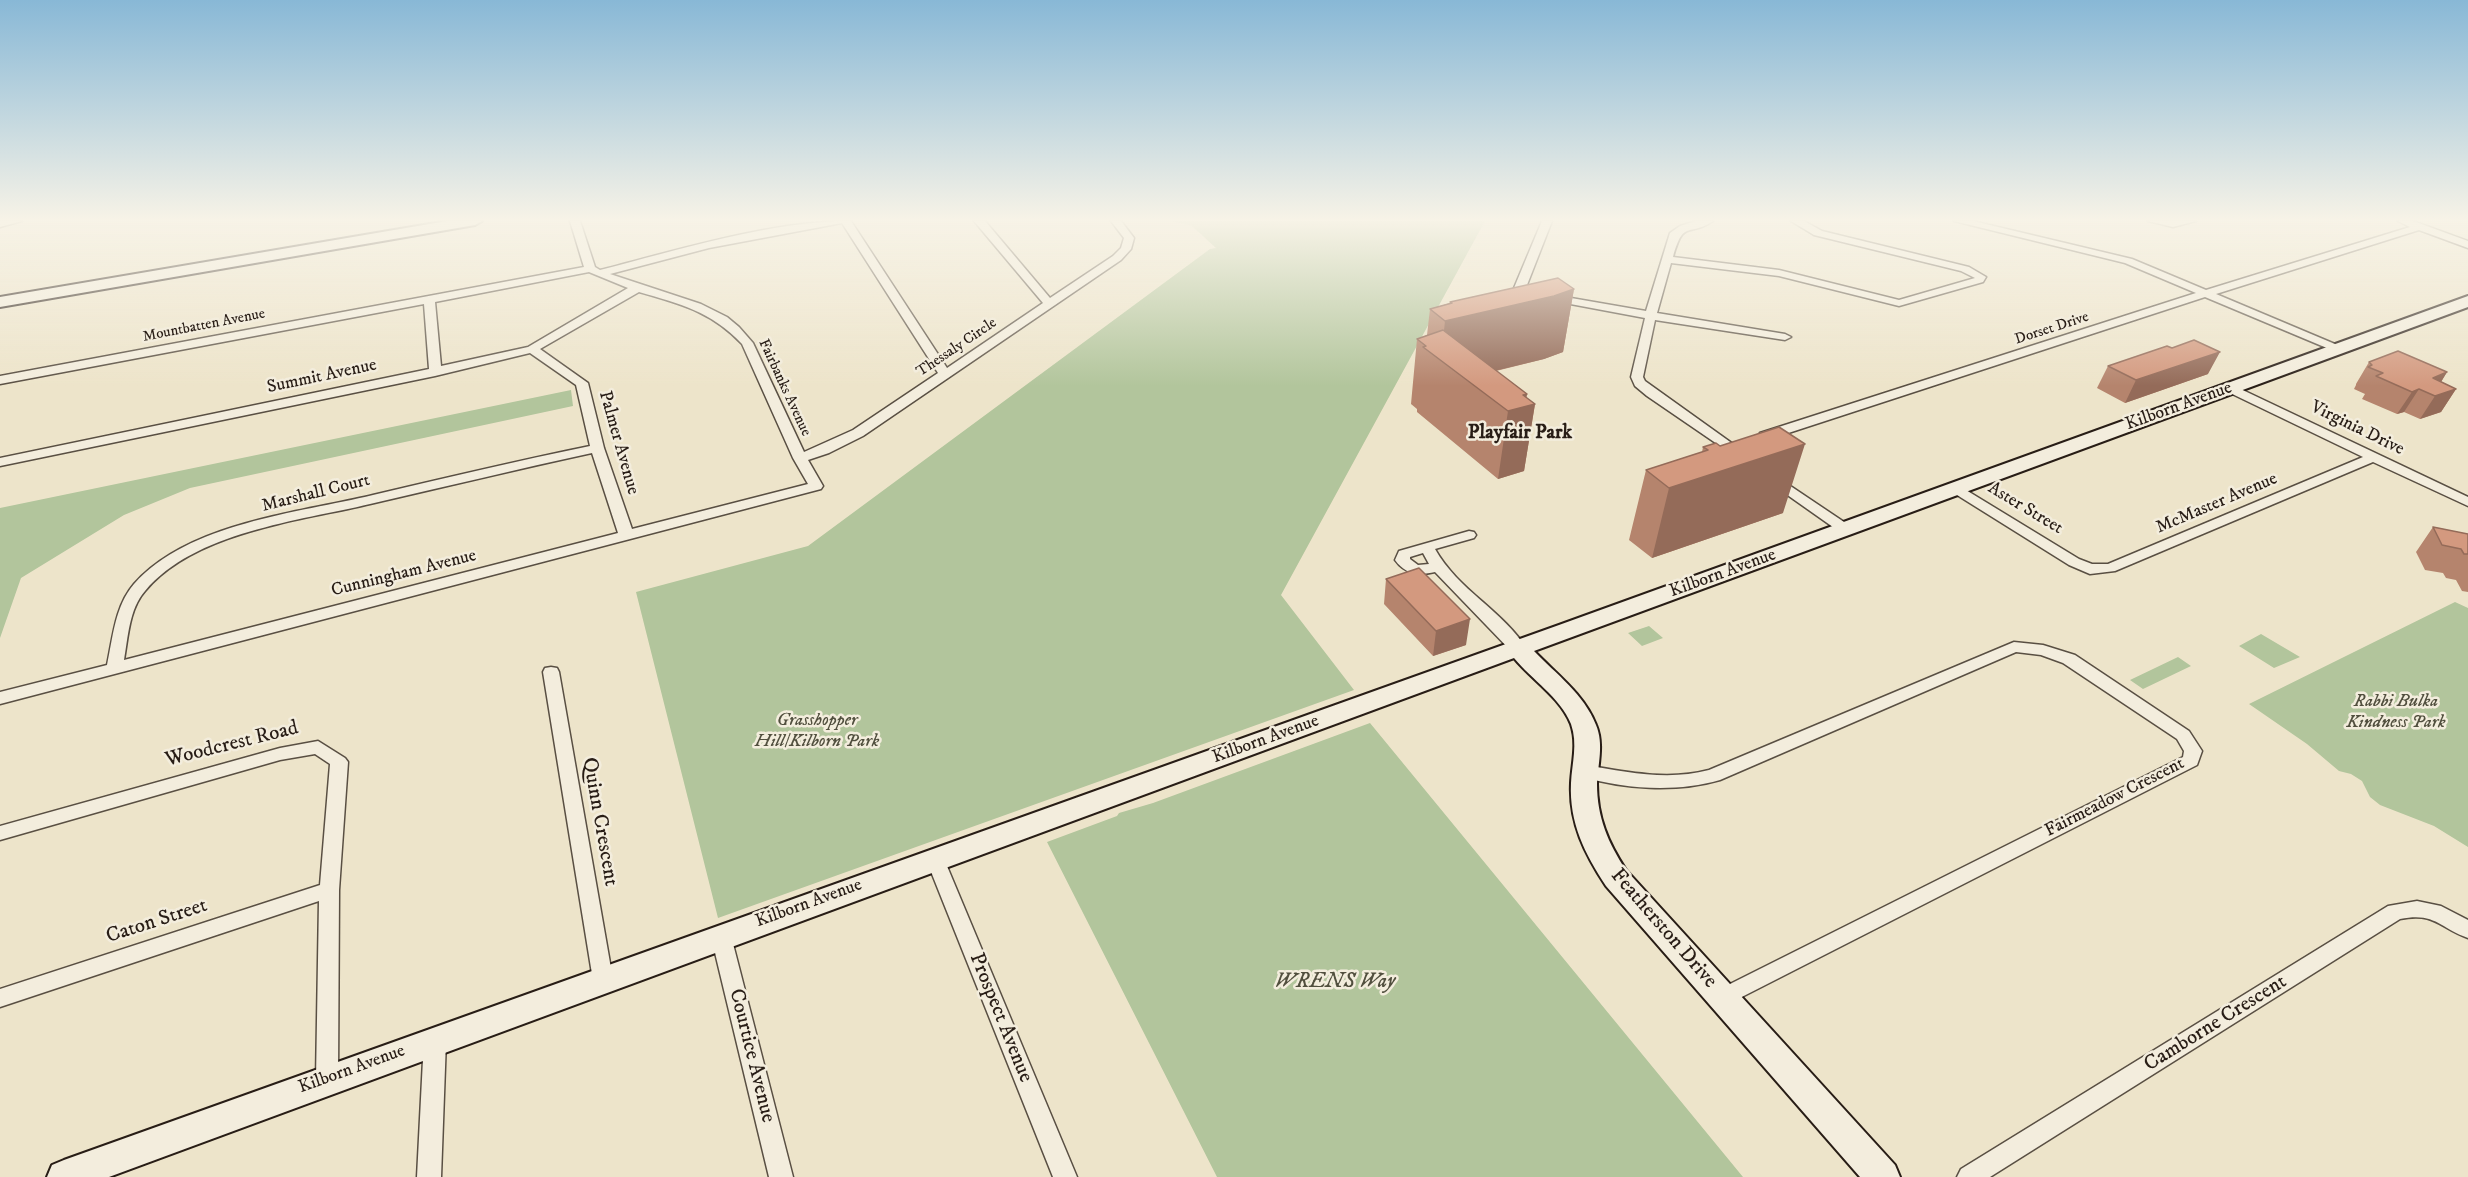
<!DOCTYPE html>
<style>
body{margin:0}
canvas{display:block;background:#ede4ca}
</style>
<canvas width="2468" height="1177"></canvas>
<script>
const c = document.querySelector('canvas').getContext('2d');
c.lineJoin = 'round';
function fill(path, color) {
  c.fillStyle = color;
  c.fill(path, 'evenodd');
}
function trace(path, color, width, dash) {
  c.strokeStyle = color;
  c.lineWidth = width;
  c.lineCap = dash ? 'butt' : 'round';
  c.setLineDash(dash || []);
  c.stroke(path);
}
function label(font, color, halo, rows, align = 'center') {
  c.font = font + ' "IM FELL DW Pica",serif';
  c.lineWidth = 5;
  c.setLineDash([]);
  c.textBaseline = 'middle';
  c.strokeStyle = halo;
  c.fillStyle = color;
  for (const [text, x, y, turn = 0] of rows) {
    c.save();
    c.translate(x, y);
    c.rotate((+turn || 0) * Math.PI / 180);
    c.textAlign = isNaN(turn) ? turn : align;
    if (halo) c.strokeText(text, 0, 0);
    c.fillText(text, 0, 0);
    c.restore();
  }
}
const green = new Path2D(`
 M 1172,221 L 1485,221 L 1281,595 L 1354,690 L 718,918 L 636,592 L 808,546 L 1210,249 L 1216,248 L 1192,226 Z
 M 571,390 L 573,406 L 190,488 L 124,515 L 21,578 L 0,638 L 0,508 Z
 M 2455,602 L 2468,608 L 2468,847 L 2434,826 L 2380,805 L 2370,797 L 2362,781 L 2351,774 L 2339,771 L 2307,744 L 2249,704 Z
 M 1649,626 L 1663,638 L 1642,646 L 1628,633 Z
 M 2261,634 L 2300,657 L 2274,668 L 2239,646 Z
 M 2178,657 L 2191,666 L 2143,689 L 2130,680 Z
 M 1370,723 L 1743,1177 L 1217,1177 L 1047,842 L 1117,816 L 1119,813 L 1153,803 Z`);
const street = new Path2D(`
 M 0,221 L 22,221 L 0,227 Z
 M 570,221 L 580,221 L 595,267 L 600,270 C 678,250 771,221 851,221 L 947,368 L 1043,303 L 974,221 L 985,221 L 1050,298 L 1113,256 L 1121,248 L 1124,238 L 1111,221 L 1121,221 L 1134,238 L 1131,249 L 1121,260 L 863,436 L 829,453 L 808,460 L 823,486 L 821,489 L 0,704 L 0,692 L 107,665 C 113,637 115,606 134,584 C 188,523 298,513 373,495 C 445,478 517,461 590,446 L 576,385 L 530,353 L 435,376 L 0,466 L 0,458 L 429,369 L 424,304 L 0,384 L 0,376 L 584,267 ZM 842,223 L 938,373 L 853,430 L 804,452 L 753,343 L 739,327 L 727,317 L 701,304 L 610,274 L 709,248 ZM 589,272 L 628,288 L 528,347 L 441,366 L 435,302 ZM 639,292 C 680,304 711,311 742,344 L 793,458 L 808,484 L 632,529 L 604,448 L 588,383 L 540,349 ZM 592,453 L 618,533 L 124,660 C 128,638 129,609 145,591 C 194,532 299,521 370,504 C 444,487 518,469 592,453 Z
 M 1542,221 L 1552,221 L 1525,290 L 1646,311 L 1670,233 L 1680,226 L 1696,221 L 1713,221 C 1688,238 1684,218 1673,257 L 1779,270 L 1899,300 L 1975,278 L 1961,271 L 1814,235 L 1791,221 L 1804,221 L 1822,231 L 1969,267 L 1986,277 L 1983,282 L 1899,306 L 1779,276 L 1671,263 L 1657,313 L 1785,334 L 1791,337 L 1785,340 L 1655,320 L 1643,377 L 1645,381 L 1747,454 L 1749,457 L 1742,461 L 1647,396 L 1635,386 L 1631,377 L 1645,318 L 1517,294 L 1514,288 Z
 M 1954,221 L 1973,221 L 2132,259 L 2206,290 L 2410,227 L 2398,221 L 2413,221 L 2468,241 L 2468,248 L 2419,230 L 2216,294 L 2342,347 L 2342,351 L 2334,351 L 2205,297 L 1770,439 L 1760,439 L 1759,436 L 1760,433 L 2196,293 L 2125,263 Z
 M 2148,221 L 2196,221 L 2173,227 Z
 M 2230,384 L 2468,497 L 2468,506 L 2373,462 L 2115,571 L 2090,574 L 2069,565 L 1949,490 L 1956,486 L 1961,487 L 2079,559 L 2092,564 L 2108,564 L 2363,457 L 2226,391 L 2224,388 Z
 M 1774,475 L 1850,526 L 1852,529 L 1850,532 L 1840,532 L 1769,482 L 1767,479 L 1769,476 Z
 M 1469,531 L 1474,532 L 1476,535 L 1474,538 L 1435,549 C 1458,590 1502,610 1527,649 L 1525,653 L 1513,653 L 1435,572 C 1418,576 1405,574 1395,560 L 1399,551 ZM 1423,553 L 1429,564 L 1418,565 L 1410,559 L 1410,557 Z
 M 2014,642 L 2043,645 L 2075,655 L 2189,731 L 2202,751 L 2197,765 L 1730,1003 L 1723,1006 L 1716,1003 L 1713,997 L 1716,991 L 2183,757 L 2184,751 L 2177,739 L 2063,663 L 2041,655 L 2016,652 L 1720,780 C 1675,793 1624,789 1579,776 L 1576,771 L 1579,766 L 1585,765 C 1626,772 1668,781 1709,770 Z
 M 551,667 L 557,668 L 559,672 L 613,980 L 610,986 L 603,989 L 596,986 L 593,980 L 543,672 L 545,668 Z
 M 318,741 L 345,758 L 348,762 L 339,890 L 338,1079 L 335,1086 L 327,1089 L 319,1086 L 316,1079 L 319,901 L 0,1007 L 0,989 L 320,885 L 330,764 L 315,754 L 280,760 L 0,840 L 0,826 L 280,748 Z
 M 935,852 L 942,854 L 944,859 L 1077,1177 L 1053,1177 L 926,859 L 928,854 Z
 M 2417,901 L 2441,906 L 2468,920 L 2468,938 C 2439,928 2436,912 2400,919 L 1990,1177 L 1957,1177 L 1961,1169 L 2388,906 Z
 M 721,928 L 728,930 L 731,936 L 793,1177 L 769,1177 L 711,936 L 714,930 Z
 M 435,1031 L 443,1033 L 446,1040 L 441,1177 L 417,1177 L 424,1040 L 427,1033 Z`);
const secondary = new Path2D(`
 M 447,221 L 482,221 L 475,225 L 0,307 L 0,297 Z
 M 2468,296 L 2468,307 L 1534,651 C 1556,674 1584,694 1596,725 C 1604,744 1598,764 1597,784 C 1597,817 1608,843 1626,870 L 1895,1165 L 1900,1177 L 1860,1177 L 1606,886 C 1585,854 1569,823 1571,783 C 1572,763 1578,744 1571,724 C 1560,697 1532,680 1514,658 L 109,1177 L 47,1177 L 52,1165 L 64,1160 L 1559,625 Z`);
const wall = new Path2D(`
 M 1574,289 L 1563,352 L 1544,359 L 1496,371 L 1527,394 L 1526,397 L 1535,404 L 1524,471 L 1498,479 L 1417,412 L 1417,409 L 1411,404 L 1417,339 L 1427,335 L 1430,309 L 1450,303 L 1450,302 Z
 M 2369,362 L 2447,372 L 2441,382 L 2456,389 L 2441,412 L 2420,419 L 2404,412 L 2397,414 L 2362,399 L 2365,394 L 2354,389 L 2356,385 L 2356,384 Z
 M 2108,366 L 2208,374 L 2125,403 L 2097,388 Z
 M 1703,447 L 1783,513 L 1652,558 L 1629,540 L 1646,470 L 1702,452 Z
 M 2433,527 L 2468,534 L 2468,592 L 2462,591 L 2456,580 L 2446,578 L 2443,573 L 2425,570 L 2416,552 Z
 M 1386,579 L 1466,645 L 1433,656 L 1384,604 Z`);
const shadedWall = new Path2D(`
 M 1574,289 L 1563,352 L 1544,359 L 1465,378 L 1441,360 L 1445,321 Z
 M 2220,352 L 2208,374 L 2125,403 L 2136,380 Z
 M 2447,372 L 2433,395 L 2433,378 Z
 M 2419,389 L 2404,412 L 2397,414 L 2412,392 Z
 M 2456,389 L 2441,412 L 2420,419 L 2435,396 Z
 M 1527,394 L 1525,406 L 1535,404 L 1524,471 L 1498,479 L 1508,411 L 1523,395 Z
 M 1805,444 L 1783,513 L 1652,558 L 1669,488 Z
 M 1470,619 L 1466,645 L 1433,656 L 1436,631 Z`);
const building = new Path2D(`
 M 1558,278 L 1574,289 L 1554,296 L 1445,321 L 1430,309 L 1452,303 L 1450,302 Z
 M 1443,330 L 1527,394 L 1523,395 L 1535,404 L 1508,411 L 1423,347 L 1426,346 L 1417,339 Z
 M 2194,340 L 2220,352 L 2136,380 L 2108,366 L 2167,346 L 2172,348 Z
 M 2398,351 L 2447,372 L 2433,378 L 2456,389 L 2435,396 L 2419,389 L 2412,392 L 2376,376 L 2383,373 L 2368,367 L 2372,365 L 2369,362 Z
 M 1779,427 L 1805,444 L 1669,488 L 1646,470 L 1708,450 L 1703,447 L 1716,443 L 1720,446 Z
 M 2433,527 L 2468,534 L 2468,554 L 2464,554 L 2461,549 L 2442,545 Z
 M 1419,568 L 1470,619 L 1436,631 L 1386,579 Z`);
const farStreetnames = [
 ["Mountbatten Avenue",204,326,-11],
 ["Dorset Drive",2052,329,-18],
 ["Thessaly Circle",957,348,-34],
 ["Fairbanks Avenue",784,388,65]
];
const streetNames = [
 ["Summit Avenue",322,377,-12],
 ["Kilborn Avenue",2179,407,-20],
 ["Virginia Drive",2357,429,26],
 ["Palmer Avenue",618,443,74],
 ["Marshall Court",316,494,-14],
 ["McMaster Avenue",2217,504,-23],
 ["Aster Street",2025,509,31],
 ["Cunningham Avenue",404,574,-14],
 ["Kilborn Avenue",1723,574,-20],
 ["Kilborn Avenue",1266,740,-20],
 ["Fairmeadow Crescent",2115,798,-27],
 ["Kilborn Avenue",809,904,-20],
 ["Kilborn Avenue",352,1070,-20]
];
const parkNames = [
 ["Rabbi Bulka",2396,702],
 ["Kindness Park",2396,723],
 ["Grasshopper",817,721],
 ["Hill/Kilborn Park",817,742]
];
const neighbourhoodNames = [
 ["Playfair Park",1520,434]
];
const nearStreetnames = [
 ["Woodcrest Road",232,745,-14],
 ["Quinn Crescent",599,822,80],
 ["Caton Street",157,922,-18],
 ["Featherston Drive",1663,929,49],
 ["Prospect Avenue",1000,1018,68],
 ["Camborne Crescent",2216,1024,-32],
 ["Courtice Avenue",751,1056,76]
];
const nearParknames = [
 ["WRENS Way",1335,983]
];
fill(green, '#b2c59c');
trace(street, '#594f43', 3);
trace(secondary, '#281d16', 4);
fill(street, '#f3eddd');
fill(secondary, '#f3eddd');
fill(wall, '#b5846d');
fill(shadedWall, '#946b59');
fill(building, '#d3997f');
trace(building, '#946b59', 1.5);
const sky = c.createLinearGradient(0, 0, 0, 386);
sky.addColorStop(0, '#88b8d6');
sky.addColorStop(0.57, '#f7f3e7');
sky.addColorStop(1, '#f7f3e700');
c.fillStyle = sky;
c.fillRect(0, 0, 2468, 386);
label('15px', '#281d16', '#f3eddd', farStreetnames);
label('18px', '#281d16', '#f3eddd', streetNames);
label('italic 18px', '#514f3e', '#f3eddd', parkNames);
label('bold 20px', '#281d16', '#f3eddd', neighbourhoodNames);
label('21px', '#281d16', '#f3eddd', nearStreetnames);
label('italic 21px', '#514f3e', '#f3eddd', nearParknames);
</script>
